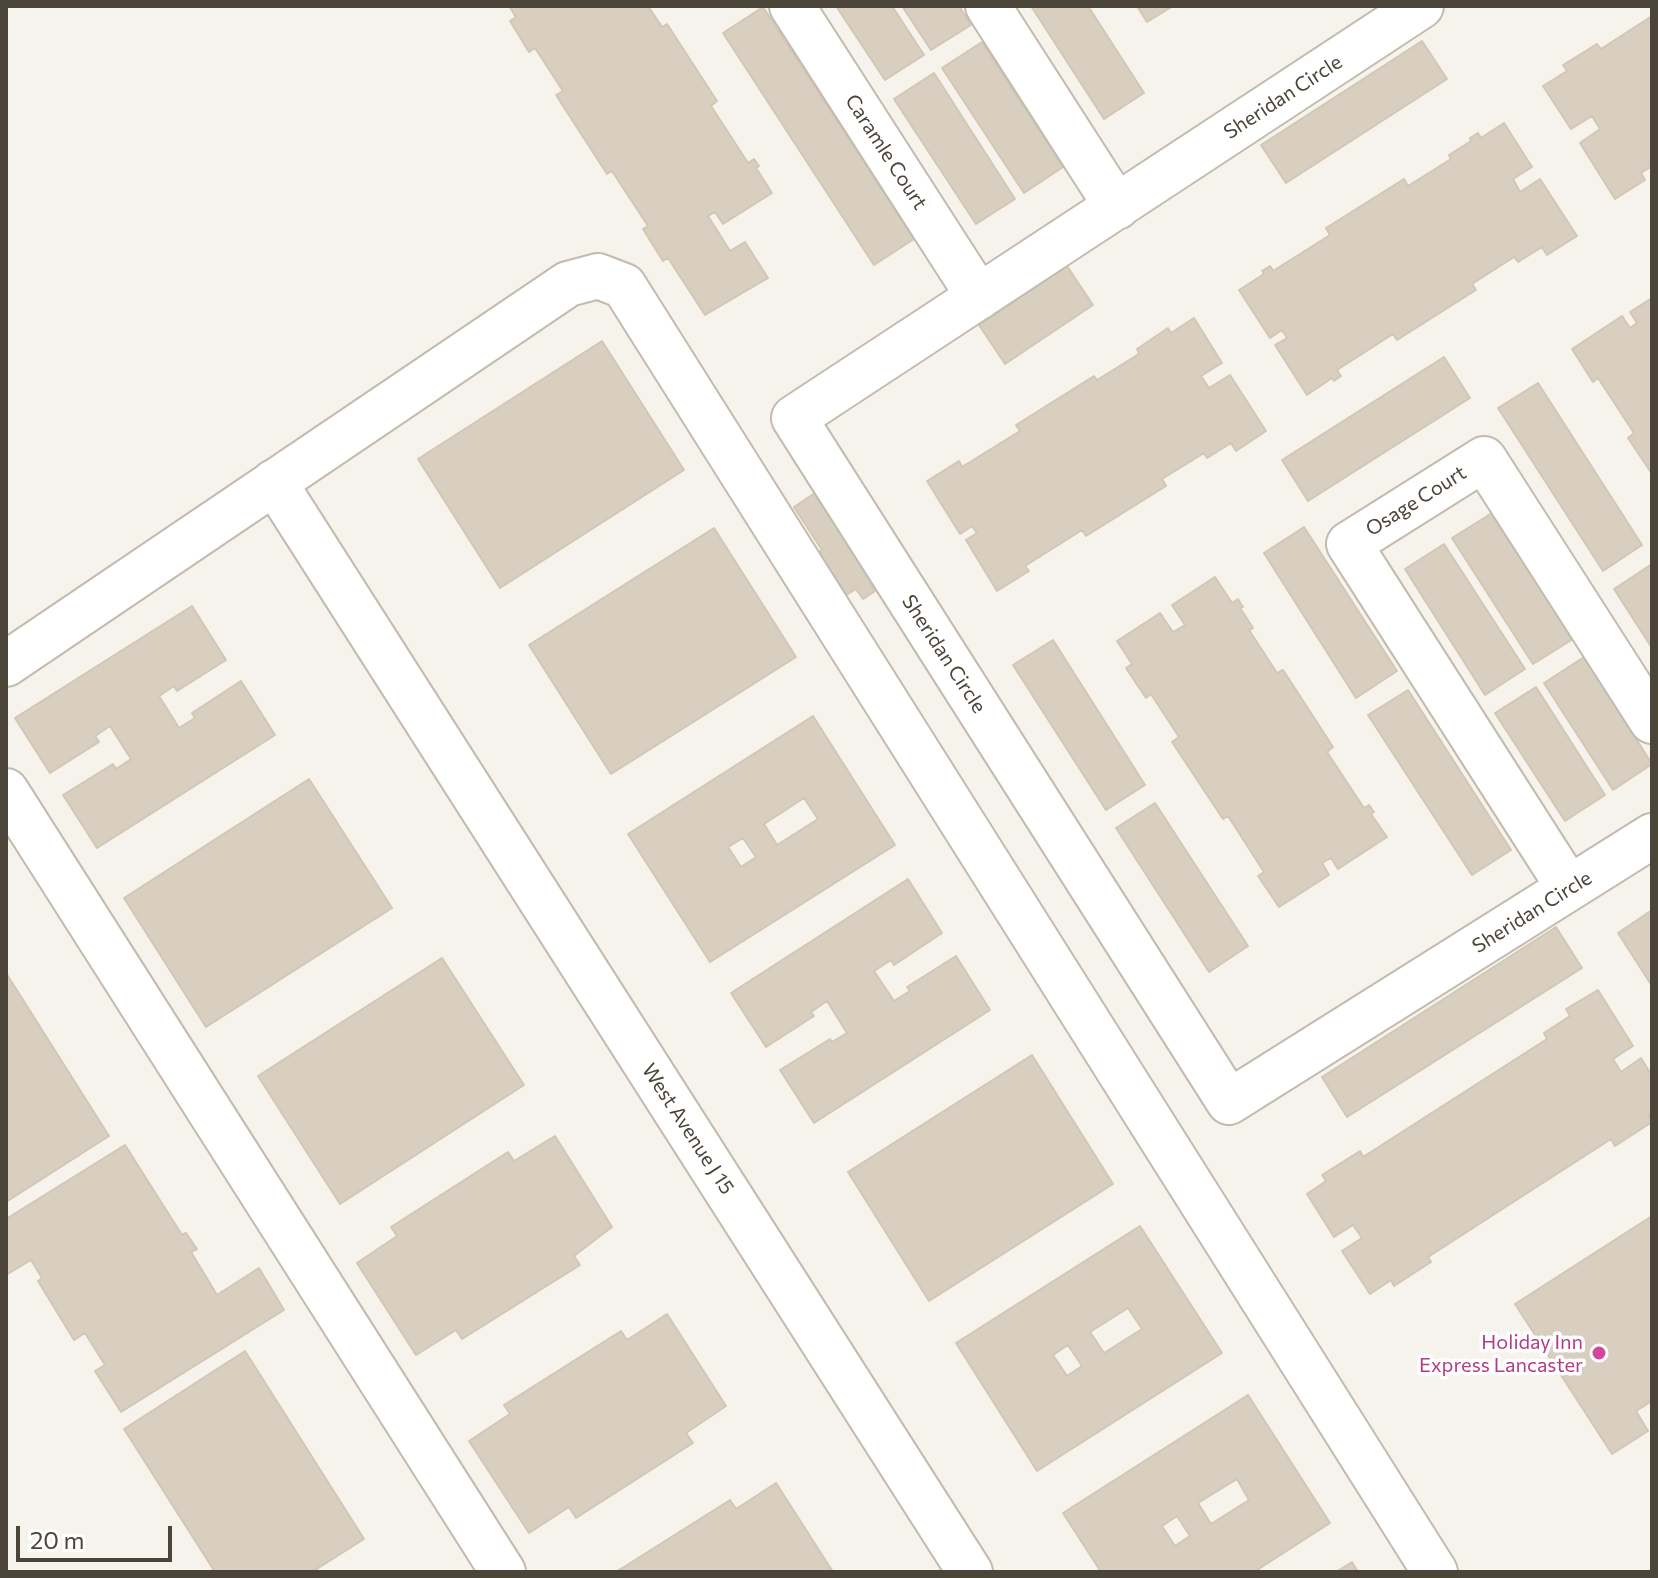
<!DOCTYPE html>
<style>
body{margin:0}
#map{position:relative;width:1658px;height:1578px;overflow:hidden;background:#f6f3ec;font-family:Commissioner,sans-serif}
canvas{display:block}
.frame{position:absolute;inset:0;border:8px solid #4b4439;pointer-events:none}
.scale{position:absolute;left:16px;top:1526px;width:156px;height:36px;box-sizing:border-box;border:4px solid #4b4439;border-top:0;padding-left:10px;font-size:24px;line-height:28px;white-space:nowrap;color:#4b4439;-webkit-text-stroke:6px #fff;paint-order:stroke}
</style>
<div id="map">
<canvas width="1658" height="1578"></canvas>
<div class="frame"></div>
<div class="scale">20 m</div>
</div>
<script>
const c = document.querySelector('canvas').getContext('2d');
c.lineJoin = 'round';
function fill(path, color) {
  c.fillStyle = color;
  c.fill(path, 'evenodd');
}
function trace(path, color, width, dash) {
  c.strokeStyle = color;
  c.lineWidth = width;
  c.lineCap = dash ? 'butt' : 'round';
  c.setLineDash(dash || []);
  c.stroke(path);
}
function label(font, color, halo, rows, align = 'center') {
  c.font = font + ' Commissioner,sans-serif';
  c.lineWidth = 7;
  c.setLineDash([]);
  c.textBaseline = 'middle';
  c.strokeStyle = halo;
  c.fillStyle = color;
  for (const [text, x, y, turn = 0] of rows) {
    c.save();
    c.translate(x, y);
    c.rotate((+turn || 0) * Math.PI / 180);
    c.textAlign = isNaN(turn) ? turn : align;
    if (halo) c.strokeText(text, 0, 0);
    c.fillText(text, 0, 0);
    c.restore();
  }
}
const building = new Path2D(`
 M 509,6 L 648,6 L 662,27 L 667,24 L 717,101 L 711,106 L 748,163 L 754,159 L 759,166 L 756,168 L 772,193 L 723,224 L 715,212 L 708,216 L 730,251 L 745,242 L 768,278 L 705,315 L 668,258 L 663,261 L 643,229 L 648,226 L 612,171 L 607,174 L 556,95 L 563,91 L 535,48 L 529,52 L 510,21 L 516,17 Z
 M 836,6 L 892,6 L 924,55 L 885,80 Z
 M 902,6 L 959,6 L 971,25 L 931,50 Z
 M 1031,6 L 1088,6 L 1144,93 L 1104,119 Z
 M 1137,6 L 1173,6 L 1147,22 Z
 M 763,7 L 914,239 L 874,265 L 723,33 Z
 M 1652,16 L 1652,166 L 1641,173 L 1645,180 L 1615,199 L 1580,143 L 1600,129 L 1592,116 L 1571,129 L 1543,86 L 1567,71 L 1563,65 L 1597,44 L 1601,49 Z
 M 1422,41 L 1447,79 L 1286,183 L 1261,145 Z
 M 982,42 L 1063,167 L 1024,193 L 942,68 Z
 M 934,73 L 1015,199 L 976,224 L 894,99 Z
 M 1504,123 L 1532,167 L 1513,179 L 1520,192 L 1540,179 L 1577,236 L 1547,255 L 1542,247 L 1518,262 L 1514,257 L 1472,284 L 1476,290 L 1397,340 L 1393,334 L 1337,370 L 1341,376 L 1334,381 L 1332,378 L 1307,395 L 1275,345 L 1287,338 L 1282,330 L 1270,338 L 1239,290 L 1264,274 L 1262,271 L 1270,266 L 1273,271 L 1330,235 L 1326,228 L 1404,179 L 1408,186 L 1451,159 L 1449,155 L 1471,141 L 1470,138 L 1478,133 L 1481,138 Z
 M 1067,266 L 1093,305 L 1005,364 L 979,325 Z
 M 1652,298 L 1652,474 L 1628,438 L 1634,433 L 1598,378 L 1593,382 L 1572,349 L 1622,316 L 1630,328 L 1637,323 L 1630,312 Z
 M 1194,318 L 1222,363 L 1201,376 L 1209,388 L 1230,375 L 1266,431 L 1236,451 L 1231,443 L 1207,458 L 1204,453 L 1162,479 L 1166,486 L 1086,536 L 1082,530 L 1025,566 L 1029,571 L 997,591 L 966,540 L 977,533 L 972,526 L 960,534 L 927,481 L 959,461 L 962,467 L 1020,431 L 1016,425 L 1094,376 L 1097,380 L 1139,354 L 1137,349 L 1168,328 L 1171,333 Z
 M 602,341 L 684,470 L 500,588 L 418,459 Z
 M 1444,357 L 1470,398 L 1308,501 L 1282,460 Z
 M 1538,383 L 1642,545 L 1603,571 L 1498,408 Z
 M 815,493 L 874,582 L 871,584 L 875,591 L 863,599 L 856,589 L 843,597 L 810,557 L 822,550 L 794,507 Z
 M 1492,513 L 1573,639 L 1533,664 L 1452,538 Z
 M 1304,527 L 1397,671 L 1356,698 L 1264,553 Z
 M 714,528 L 796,657 L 611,774 L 529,645 Z
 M 1444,544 L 1525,669 L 1485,695 L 1405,569 Z
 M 1652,564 L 1652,648 L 1614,589 Z
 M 1215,577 L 1232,603 L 1238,599 L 1243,607 L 1240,608 L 1253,628 L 1249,630 L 1277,673 L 1283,670 L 1333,747 L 1327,752 L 1364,808 L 1369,805 L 1374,812 L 1371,814 L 1387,837 L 1338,869 L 1331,858 L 1322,863 L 1329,875 L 1279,907 L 1258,876 L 1264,872 L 1228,816 L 1223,819 L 1172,742 L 1179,737 L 1151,694 L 1146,698 L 1126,668 L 1132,664 L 1117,641 L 1160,613 L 1173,632 L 1185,625 L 1172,605 Z
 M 192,606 L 226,660 L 177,691 L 174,686 L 159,696 L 179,728 L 195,718 L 192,713 L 241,681 L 275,735 L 97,848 L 63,795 L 113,764 L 116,769 L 131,759 L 110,726 L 95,736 L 99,742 L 50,773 L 15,718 Z
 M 1053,640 L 1145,785 L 1106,810 L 1013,665 Z
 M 1584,657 L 1652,764 L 1613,790 L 1544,683 Z
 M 1536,687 L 1605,795 L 1565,821 L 1495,713 Z
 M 1408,690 L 1511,850 L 1472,875 L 1368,715 Z
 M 813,716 L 895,845 L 710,962 L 628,834 ZM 804,798 L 818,819 L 777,845 L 764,824 ZM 743,838 L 756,857 L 741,867 L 728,847 Z
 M 309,779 L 392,908 L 206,1027 L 124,898 Z
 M 1155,803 L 1248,946 L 1209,972 L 1116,828 Z
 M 908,879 L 942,933 L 894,965 L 891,960 L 874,971 L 894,1001 L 910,991 L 907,987 L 956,956 L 990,1010 L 814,1123 L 780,1070 L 830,1039 L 832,1042 L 847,1033 L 827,1001 L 811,1012 L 814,1016 L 766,1047 L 731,993 Z
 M 1652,910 L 1652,986 L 1618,933 Z
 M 1556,927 L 1582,968 L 1347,1117 L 1322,1077 Z
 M 442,958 L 524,1085 L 340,1204 L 258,1076 Z
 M 6,973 L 109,1136 L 6,1202 Z
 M 1598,990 L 1633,1046 L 1613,1059 L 1621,1072 L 1641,1058 L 1652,1076 L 1652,1113 L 1649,1115 L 1652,1122 L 1615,1146 L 1611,1139 L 1428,1257 L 1431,1262 L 1394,1286 L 1391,1280 L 1370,1294 L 1342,1251 L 1362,1238 L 1353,1225 L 1334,1237 L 1307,1194 L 1326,1181 L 1322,1175 L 1360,1151 L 1363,1157 L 1547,1039 L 1544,1033 L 1570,1016 L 1566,1009 Z
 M 1032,1055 L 1113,1184 L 929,1301 L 848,1172 Z
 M 555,1136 L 612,1227 L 574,1256 L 580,1265 L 462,1339 L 456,1330 L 416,1355 L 357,1263 L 397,1236 L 391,1227 L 508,1152 L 514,1161 Z
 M 125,1145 L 182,1235 L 186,1233 L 197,1249 L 191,1252 L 217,1295 L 259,1268 L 284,1310 L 121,1412 L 95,1371 L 105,1365 L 85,1333 L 74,1340 L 38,1281 L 42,1278 L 31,1260 L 6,1275 L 6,1219 Z
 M 1652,1216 L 1652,1401 L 1636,1411 L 1648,1431 L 1612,1454 L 1515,1304 Z
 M 1140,1226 L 1222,1353 L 1037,1471 L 956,1343 ZM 1128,1308 L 1142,1329 L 1104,1353 L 1090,1332 ZM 1068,1345 L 1082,1366 L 1067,1376 L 1053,1355 Z
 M 667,1314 L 726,1406 L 686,1433 L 693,1443 L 576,1518 L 569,1507 L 529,1533 L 469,1441 L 510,1414 L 504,1405 L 621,1331 L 627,1340 Z
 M 245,1351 L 364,1539 L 312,1572 L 215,1572 L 124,1429 Z
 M 1248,1395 L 1330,1523 L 1254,1572 L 1101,1572 L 1063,1513 ZM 1237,1479 L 1249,1500 L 1211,1524 L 1198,1503 ZM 1177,1516 L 1190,1536 L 1175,1546 L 1162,1526 Z
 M 776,1483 L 833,1572 L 616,1572 L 730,1500 L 736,1509 Z
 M 1352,1562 L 1358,1572 L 1336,1572 Z`);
const minor = new Path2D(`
 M 792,6 L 979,297
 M 988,6 L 1117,207
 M 1421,6 L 794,418 L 1229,1102 L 1652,836
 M 274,482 L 970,1572
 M 6,664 L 568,284 L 598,276 L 624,286 L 1435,1572
 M 6,791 L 503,1572
 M 1569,888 L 1349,544 L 1484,459 L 1652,721`);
const markers = [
 [1599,1353,8,"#d1479c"]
];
const streetNames = [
 ["Sheridan Circle",1283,97,-33],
 ["Caramle Court",886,152,57],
 ["Osage Court",1416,501,-32],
 ["Sheridan Circle",944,654,57],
 ["Sheridan Circle",1532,912,-32],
 ["West Avenue J 15",688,1129,57]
];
const hotelNames = [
 ["Holiday Inn",1583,1342],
 ["Express Lancaster",1583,1365]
];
fill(building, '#d8cfc1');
trace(building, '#d3c7b4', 2);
trace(minor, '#c2bbae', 48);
trace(minor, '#fff', 44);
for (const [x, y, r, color] of markers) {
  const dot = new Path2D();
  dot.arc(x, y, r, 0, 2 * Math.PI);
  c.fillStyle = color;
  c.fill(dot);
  trace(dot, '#fff', 3);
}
label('20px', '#4b4439', '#fff', streetNames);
label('20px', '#b23c85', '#fff', hotelNames, 'right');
</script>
